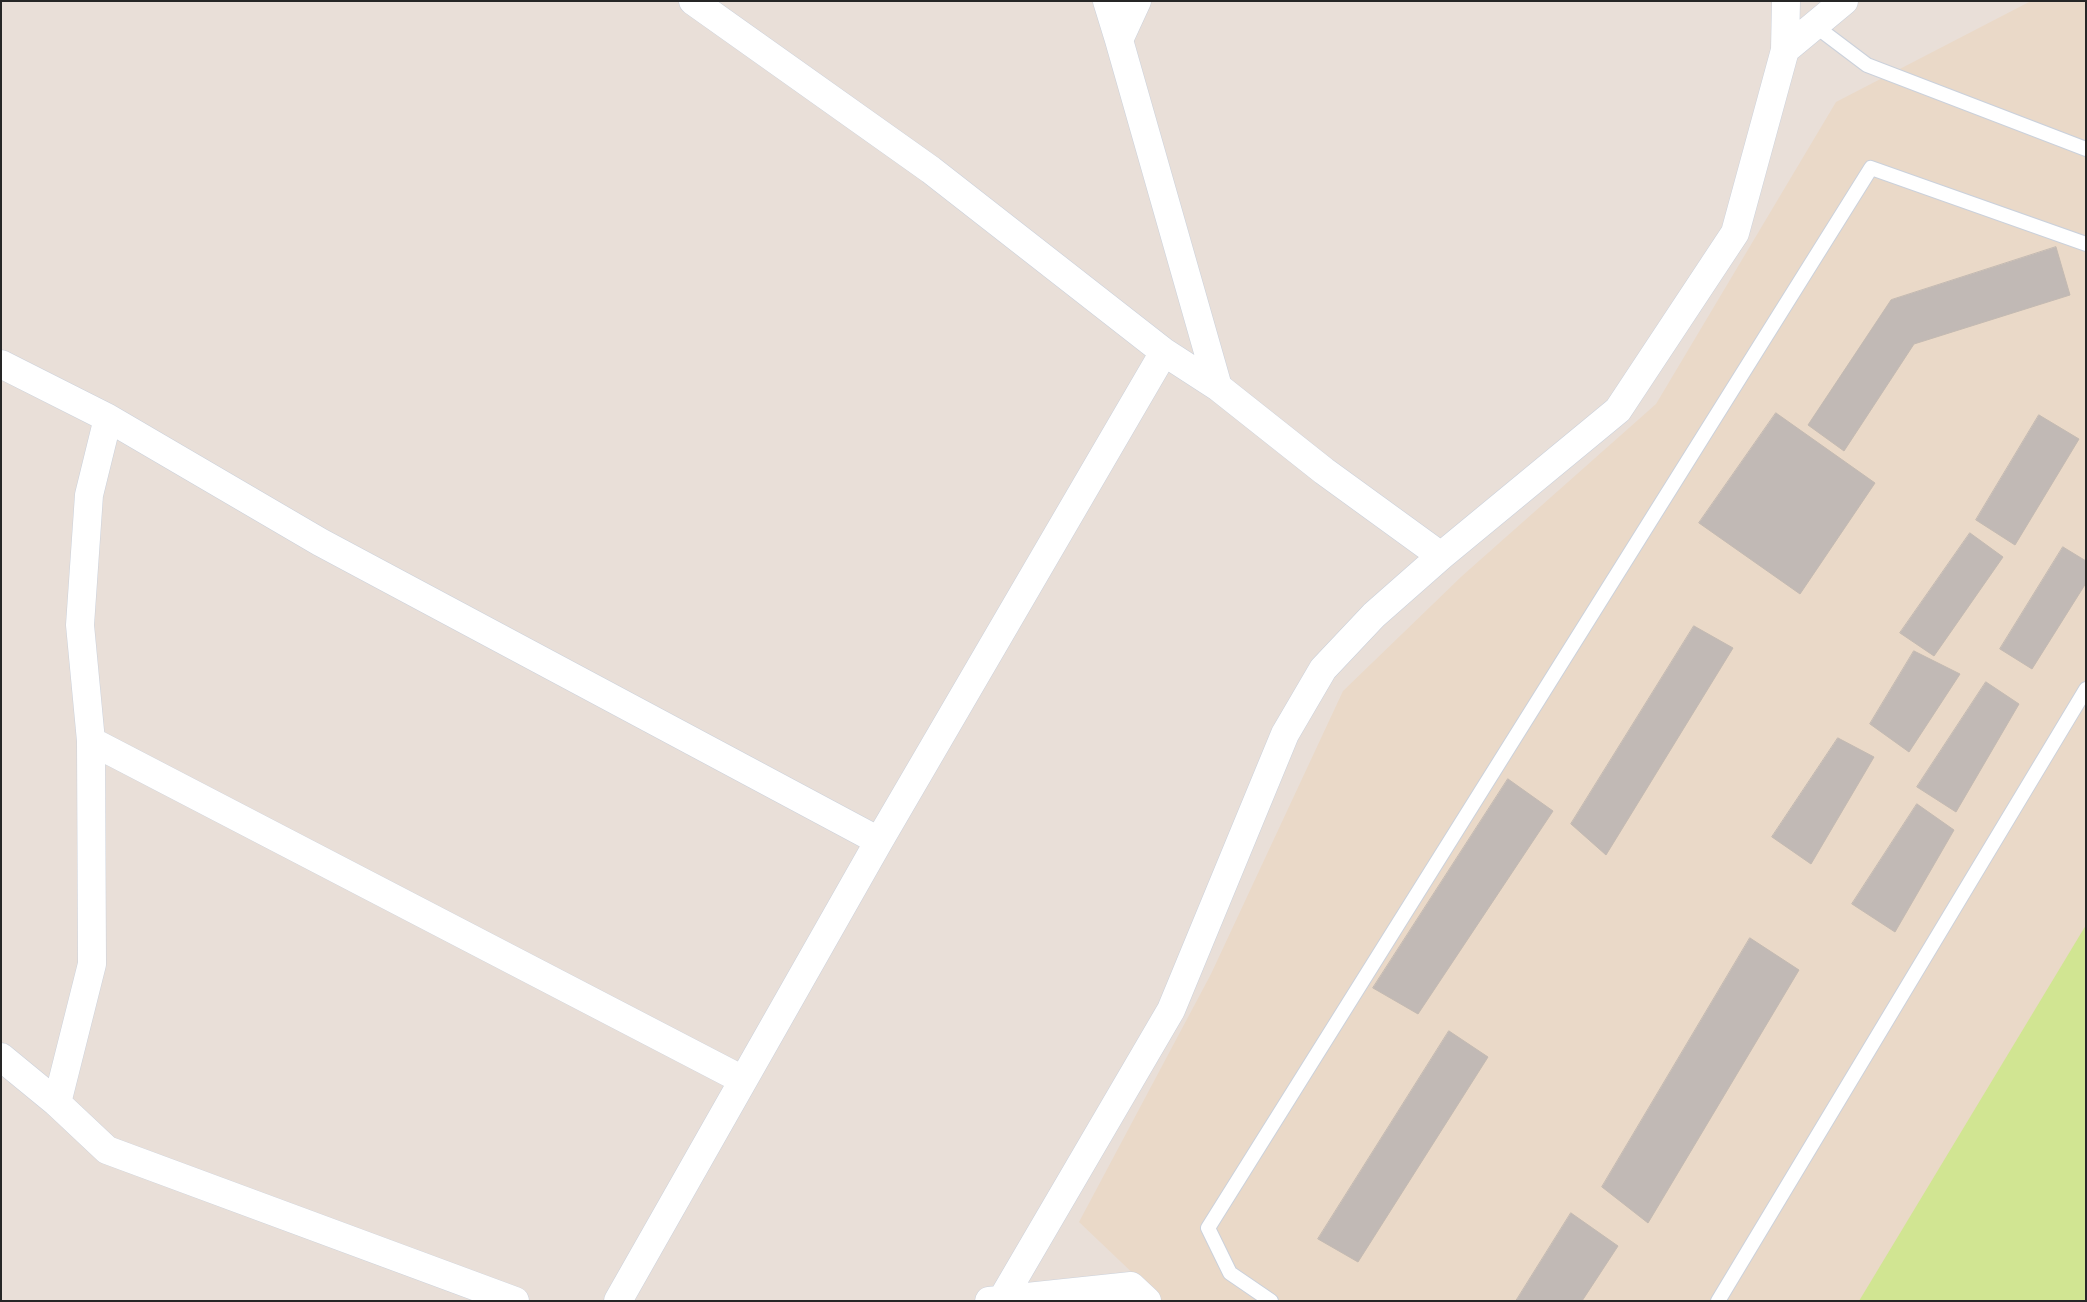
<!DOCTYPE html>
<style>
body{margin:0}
#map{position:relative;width:2087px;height:1302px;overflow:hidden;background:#e9dfd8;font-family:Ubuntu,sans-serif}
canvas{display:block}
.frame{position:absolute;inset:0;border:2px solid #262626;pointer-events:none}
</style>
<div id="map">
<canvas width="2087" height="1302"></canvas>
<div class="frame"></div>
</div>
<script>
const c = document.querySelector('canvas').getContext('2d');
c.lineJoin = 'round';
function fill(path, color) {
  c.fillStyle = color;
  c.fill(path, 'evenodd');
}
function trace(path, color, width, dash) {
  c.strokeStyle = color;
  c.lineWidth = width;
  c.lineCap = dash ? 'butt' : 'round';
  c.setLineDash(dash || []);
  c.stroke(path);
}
const education = new Path2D(`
 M 2031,1 L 2086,1 L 2086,1301 L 1162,1301 L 1079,1222 L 1211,974 L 1343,691 L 1462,576 L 1656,404 L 1836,102 Z`);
const pitch = new Path2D(`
 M 2086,925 L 2086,1301 L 1859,1301 Z`);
const building = new Path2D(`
 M 2056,247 L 2070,295 L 1914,344 L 1844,451 L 1808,425 L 1891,300 Z
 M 1776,413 L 1875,483 L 1800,594 L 1699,523 Z
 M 2039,415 L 2079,439 L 2015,545 L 1976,520 Z
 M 1970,533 L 2003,557 L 1934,656 L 1900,633 Z
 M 2063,547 L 2086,561 L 2086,583 L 2032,669 L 2000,649 Z
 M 1694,626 L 1733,648 L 1606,855 L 1571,824 Z
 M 1914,651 L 1960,674 L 1909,752 L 1870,724 Z
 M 1986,682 L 2019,704 L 1956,812 L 1917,787 Z
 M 1838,738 L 1874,757 L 1811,864 L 1772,837 Z
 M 1508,779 L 1553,811 L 1418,1014 L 1373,988 Z
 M 1917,804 L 1954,830 L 1895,932 L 1852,904 Z
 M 1750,938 L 1799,970 L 1648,1223 L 1602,1187 Z
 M 1449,1031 L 1488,1057 L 1358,1262 L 1318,1239 Z
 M 1571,1213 L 1618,1246 L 1582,1301 L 1516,1301 Z`);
const service = new Path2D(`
 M 1814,25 L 1867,65 L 2086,149
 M 1271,1301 L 1230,1273 L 1208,1228 L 1871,168 L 2086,244
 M 1718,1301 L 2086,689`);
const minor = new Path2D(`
 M 693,1 L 931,170 L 1164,352 L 1218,387
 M 1107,1 L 1119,40
 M 1137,1 L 1119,40 L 1218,387 L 1324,471 L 1441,556
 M 1785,50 L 1786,1
 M 1,364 L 108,418 L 320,542 L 879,841
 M 91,741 L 743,1080
 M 1,1057 L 57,1103 L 107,1150 L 515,1301
 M 57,1103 L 92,964 L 91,741 L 80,625 L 89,495 L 108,418
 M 618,1301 L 879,841 L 1164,352
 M 989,1301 L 1131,1286 L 1147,1301
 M 1001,1301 L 1171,1010 L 1285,734 L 1323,669 L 1374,615 L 1441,556 L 1618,410 L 1735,233 L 1785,50 L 1844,1`);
fill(education, '#ead9c8');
fill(pitch, '#d1e592');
fill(building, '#c1b9b5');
trace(building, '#c4bab2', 1);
trace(service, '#cbd1db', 16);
trace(minor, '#cbd1db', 29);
trace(service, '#fff', 14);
trace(minor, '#fff', 28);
</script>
